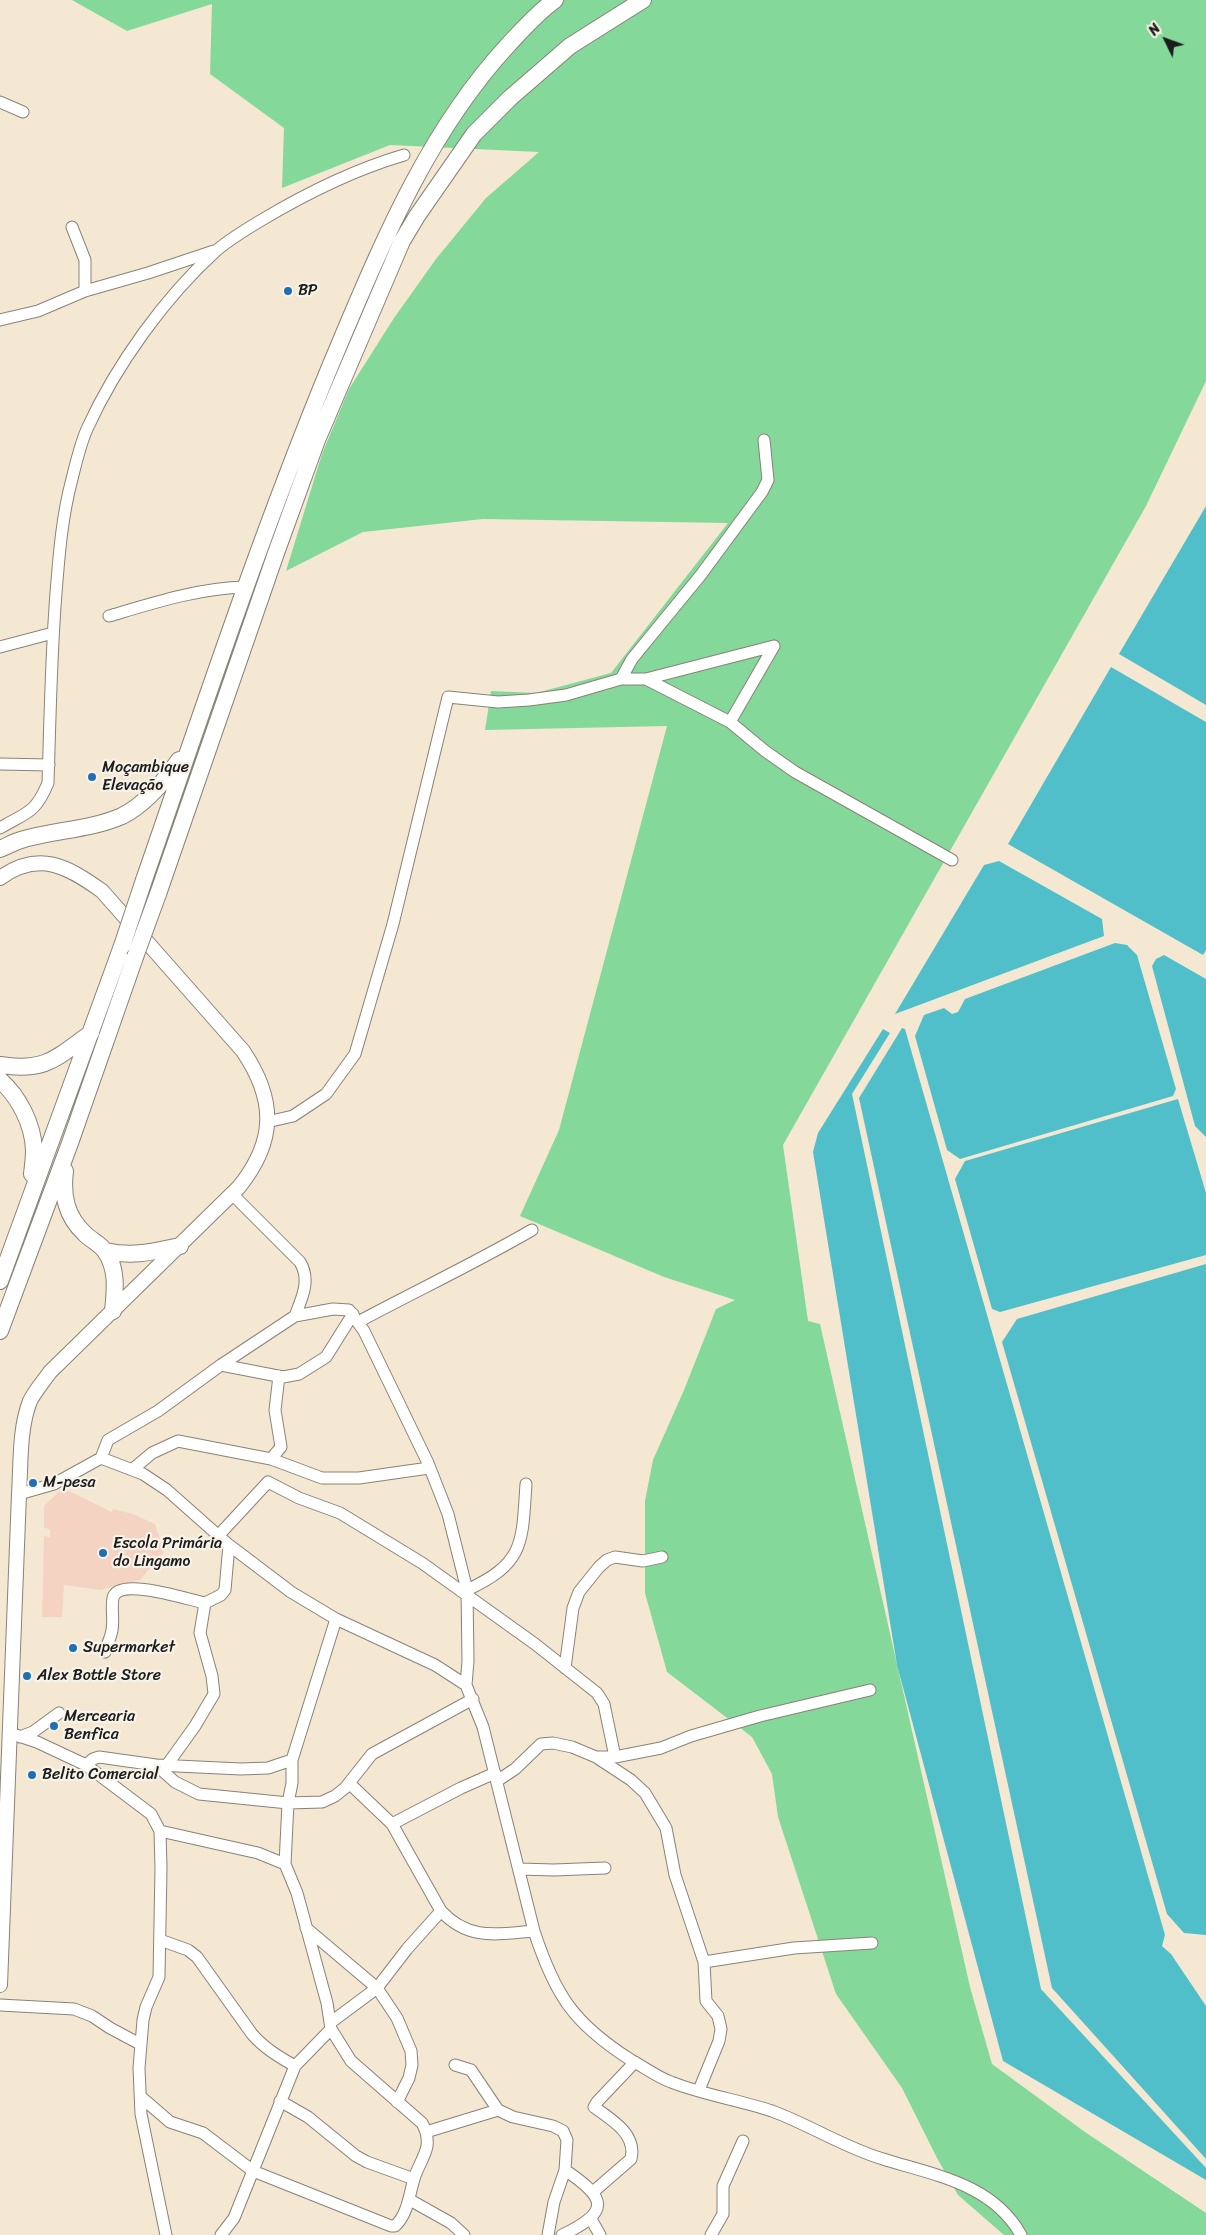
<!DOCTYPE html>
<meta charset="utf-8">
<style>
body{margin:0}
#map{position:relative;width:1206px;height:2235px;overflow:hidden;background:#f4e8d3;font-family:Sriracha,sans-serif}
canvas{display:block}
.north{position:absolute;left:1141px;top:15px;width:50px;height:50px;-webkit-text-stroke:4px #f7f3e8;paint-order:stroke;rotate:312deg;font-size:14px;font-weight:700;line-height:20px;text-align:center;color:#1c1c1c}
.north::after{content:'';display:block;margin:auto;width:18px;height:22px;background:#1c1c1c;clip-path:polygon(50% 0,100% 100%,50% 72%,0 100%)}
</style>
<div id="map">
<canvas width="1206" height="2235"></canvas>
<div class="north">N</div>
</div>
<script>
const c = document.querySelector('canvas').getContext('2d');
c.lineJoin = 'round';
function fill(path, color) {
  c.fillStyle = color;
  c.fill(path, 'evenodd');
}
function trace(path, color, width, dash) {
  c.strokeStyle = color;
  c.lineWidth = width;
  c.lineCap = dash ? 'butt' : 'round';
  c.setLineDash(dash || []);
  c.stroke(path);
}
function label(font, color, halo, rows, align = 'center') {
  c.font = font + ' Sriracha,sans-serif';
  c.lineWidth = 4.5;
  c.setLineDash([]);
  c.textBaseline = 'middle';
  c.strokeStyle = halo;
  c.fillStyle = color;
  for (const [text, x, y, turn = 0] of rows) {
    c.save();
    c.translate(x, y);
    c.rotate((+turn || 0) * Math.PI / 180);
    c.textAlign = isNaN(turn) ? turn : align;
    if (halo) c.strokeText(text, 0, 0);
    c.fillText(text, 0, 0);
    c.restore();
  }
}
const built = new Path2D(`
 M 63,1488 L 112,1512 L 113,1509 L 133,1514 L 155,1524 L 164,1552 L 140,1580 L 100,1590 L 64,1585 L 62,1617 L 42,1617 L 44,1536 L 50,1537 L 50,1529 L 44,1528 L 44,1506 Z`);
const green = new Path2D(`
 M 72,0 L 1206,0 L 1206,381 L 1146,506 L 783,1145 L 808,1321 L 820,1324 L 970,1987 L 992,2064 L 1085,2132 L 1206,2213 L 1206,2235 L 1004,2235 L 958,2195 L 937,2158 L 902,2088 L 836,1994 L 778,1817 L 772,1774 L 752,1737 L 667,1672 L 645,1593 L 645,1501 L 653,1460 L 684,1390 L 716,1309 L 735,1300 L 664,1277 L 520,1216 L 559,1130 L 667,726 L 485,730 L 491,691 L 536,693 L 611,673 L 728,523 L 483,519 L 363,532 L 286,571 L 322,454 L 349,389 L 394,318 L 436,259 L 486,198 L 539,152 L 390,145 L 282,188 L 284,128 L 210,74 L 212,4 L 127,31 Z`);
const water = new Path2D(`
 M 1206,506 L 1206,705 L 1119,654 Z
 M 1111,667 L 1206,722 L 1206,950 L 1203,955 L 1008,844 Z
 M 999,861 L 1102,919 L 1104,936 L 895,1014 L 984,865 Z
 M 1115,943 L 1127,945 L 1137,955 L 1176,1089 L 1173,1096 L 960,1159 L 947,1150 L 915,1036 L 924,1015 L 944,1008 L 952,1014 L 958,1012 L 965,999 Z
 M 1164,955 L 1206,979 L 1206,1137 L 1195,1126 L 1152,966 L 1156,959 Z
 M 902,1028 L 905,1029 L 1165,1935 L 1162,1946 L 1171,1954 L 1206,2006 L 1206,2159 L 1052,1988 L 859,1098 Z
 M 883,1029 L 890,1033 L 852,1094 L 1041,1989 L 1206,2168 L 1206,2180 L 1003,2061 L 897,1665 L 813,1152 L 818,1133 Z
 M 1178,1099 L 1206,1193 L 1206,1255 L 1000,1312 L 992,1309 L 955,1179 L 965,1161 Z
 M 1206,1264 L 1206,1935 L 1184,1933 L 1167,1914 L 1002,1342 L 1017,1319 Z`);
const minor = new Path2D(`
 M 0,102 L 23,112
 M 72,227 L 85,260 L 85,291
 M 0,320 L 38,311 L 85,291 L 148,273 L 214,251
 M 109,616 C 153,603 199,588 245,587
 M 0,647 L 53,633
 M 621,679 L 632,659 L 700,576 L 762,492 L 768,480 L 764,440
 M 646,679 L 774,646
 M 730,722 L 774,646
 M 0,764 L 49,765
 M 0,828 C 27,812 35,814 48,783 C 50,720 51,656 56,593 C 59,555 62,516 72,479 C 76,463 80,445 87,429 C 116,365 165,297 217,250 C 230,239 245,230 260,221 C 305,194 353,170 404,155
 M 267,1122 L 293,1116 L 326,1094 L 355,1054 L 393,924 L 448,697 L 498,702 L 529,700 L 566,695 L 621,679 L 646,679 L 730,722 L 765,751 L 795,772 L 952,860
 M 232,1194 L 300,1262 C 311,1280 302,1298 295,1316
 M 358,1322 C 416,1291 475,1263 532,1230
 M 221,1365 L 283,1377 L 299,1374 L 326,1357 L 353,1314
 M 101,1458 L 143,1474 L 167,1490 L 229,1545 L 291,1592 L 336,1619 L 435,1665 L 466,1685 L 483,1727 L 534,1931 C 555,1995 573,2023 631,2060 C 644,2067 657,2077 671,2082 C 704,2095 739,2100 772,2111 C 810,2125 845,2148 883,2159 C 934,2175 993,2184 1021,2235
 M 271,1459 L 281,1447 L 275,1410 L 279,1376
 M 133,1469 L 152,1453 L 178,1441 L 271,1459 L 322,1478 L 359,1478 L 429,1468
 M 19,1494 L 54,1484 L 101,1458 L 108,1440 L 158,1411 L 221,1365 L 295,1316 L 333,1309 L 349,1310 L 364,1331 L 428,1463 L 448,1514 L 467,1590 L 468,1661 L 466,1685
 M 218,1536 L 268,1482 L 299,1498 L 340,1513 L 422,1563 L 535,1644 L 597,1693 L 604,1704 L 615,1757
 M 467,1590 C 525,1563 522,1543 526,1484
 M 105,1652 C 107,1645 111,1637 112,1630 C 114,1620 111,1608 113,1598 C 118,1576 189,1600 205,1603 L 221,1595 L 225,1590 L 229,1545
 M 565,1668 L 573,1608 L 579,1592 L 599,1567 L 607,1560 L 615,1557 L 643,1561 L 662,1557
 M 10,1733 L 37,1742 L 86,1765 L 151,1814 L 160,1831 L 161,1868 L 159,1977 L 146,2007 L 143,2020 L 139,2068 L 141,2114 L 166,2235
 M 20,1737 L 33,1732 L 59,1713
 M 596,1757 L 631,1780 L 645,1793 L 666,1828 L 675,1875 L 704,1962 L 706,2001 L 718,2016 L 721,2029 L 719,2041 L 699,2090
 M 86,1765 L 93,1759 L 99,1757 L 156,1765 L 241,1769 L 268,1768 L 292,1760
 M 156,1765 L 175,1782 L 199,1794 L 288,1803 L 322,1802 L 335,1796 L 345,1788 L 372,1754 L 473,1699
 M 167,1765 L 195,1726 L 214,1694 L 212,1676 L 200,1633 L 205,1603
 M 497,1781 L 515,1769 L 541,1744 L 553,1743 L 572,1747 L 596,1757 L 615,1757 L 661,1748 L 691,1736 L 760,1716 L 870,1690
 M 349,1783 L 392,1824 L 441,1911 C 469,1941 497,1934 534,1931
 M 392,1824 L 461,1788 L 495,1773
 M 285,1864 L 288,1803 L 292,1783 L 292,1760 L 336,1619
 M 519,1869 L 554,1870 L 605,1868
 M 306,1928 L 377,1988 L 397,2018 L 411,2051 L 412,2065 L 409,2078 L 397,2102
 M 160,1940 L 188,1950 L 197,1957 L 252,2034 C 264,2048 279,2057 295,2066 L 331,2029
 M 704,1962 L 794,1948 L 872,1943
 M 0,2005 L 74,2009 L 92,2016 L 110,2028 L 140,2044
 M 330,2023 L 377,1988 L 407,1949 L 441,1911
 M 455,2065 L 471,2070 L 498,2110
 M 141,2097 L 170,2122 L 203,2133 L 253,2171 L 391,2226 L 395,2226 C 408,2214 409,2195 414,2179 C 417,2168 425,2157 427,2146 C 428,2138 426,2130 422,2123 L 351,2061 L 331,2029 L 327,2003 L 297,1893 L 285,1864 L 258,1853 L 160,1831
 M 280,2101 L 308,2117 L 356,2156 L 367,2162 L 414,2179
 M 426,2132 L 498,2110 L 513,2117 L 553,2126 L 563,2131 L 567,2140 L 565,2170 C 608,2199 610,2212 562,2235
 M 593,2192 L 631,2159 C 637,2134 612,2120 594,2107 L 597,2102 L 635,2062
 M 410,2200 L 451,2223 L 464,2235
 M 591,2219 L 600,2235
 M 221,2235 L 234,2218 L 295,2066
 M 548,2235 L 554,2202 L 565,2170
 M 711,2235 L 723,2214 L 723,2186 L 743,2141`);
const major = new Path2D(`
 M 0,878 C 39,850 67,866 102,891 L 243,1051 C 276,1100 276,1141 239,1187 L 50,1372 C 43,1382 35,1391 30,1401 C 19,1429 21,1464 19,1494 L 0,1985`);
const highway = new Path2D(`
 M 0,849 C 7,846 14,842 21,840 C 54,830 90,830 122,816 C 146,804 164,782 179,760
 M 144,880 C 207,698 267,515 342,338 C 386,234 431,128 509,44 C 523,29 538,12 555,0
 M 158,894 L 276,553 L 317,440 L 402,241 L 417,216 L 474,134 L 510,98 L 570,46 L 643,0
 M 0,1065 C 46,1072 56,1058 91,1033
 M 0,1080 C 19,1097 33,1124 34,1150 C 34,1158 33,1166 32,1174
 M 65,1171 C 62,1196 66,1216 85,1234 C 91,1240 100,1244 105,1251 C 118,1269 115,1291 113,1311
 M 105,1251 C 134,1257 151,1252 180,1246
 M 0,1281 L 122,946
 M 0,1331 L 70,1143 L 135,957`);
const highwayBridge = new Path2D(`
 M 122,946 L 144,880
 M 135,957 L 158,894`);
const markers = [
 [288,291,5,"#1f6fb2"],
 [92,777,5,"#1f6fb2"],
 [33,1483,5,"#1f6fb2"],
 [103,1553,5,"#1f6fb2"],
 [73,1648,5,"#1f6fb2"],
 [27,1676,5,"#1f6fb2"],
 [54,1726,5,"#1f6fb2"],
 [32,1775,5,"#1f6fb2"]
];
const poiNames = [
 ["BP",298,291],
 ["Moçambique",102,768],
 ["Elevação",102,786],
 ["M-pesa",43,1483],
 ["Escola Primária",113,1544],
 ["do Lingamo",113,1562],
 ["Supermarket",83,1648],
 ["Alex Bottle Store",37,1676],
 ["Mercearia",64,1717],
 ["Benfica",64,1735],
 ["Belito Comercial",42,1775]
];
fill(built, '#f5d3c2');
fill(green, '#84d89a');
fill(water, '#51bfc9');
trace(minor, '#888278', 13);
trace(major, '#888278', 16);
trace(highway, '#888278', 18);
trace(minor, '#fff', 11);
trace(major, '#fff', 14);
trace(highway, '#fff', 16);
trace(highwayBridge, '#888278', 18, []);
trace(highwayBridge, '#fff', 16);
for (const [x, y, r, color] of markers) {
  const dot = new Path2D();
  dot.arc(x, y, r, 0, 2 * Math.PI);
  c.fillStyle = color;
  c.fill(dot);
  trace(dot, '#f7f3e8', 2);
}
label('16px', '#1c1c1c', '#f7f3e8', poiNames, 'left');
</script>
